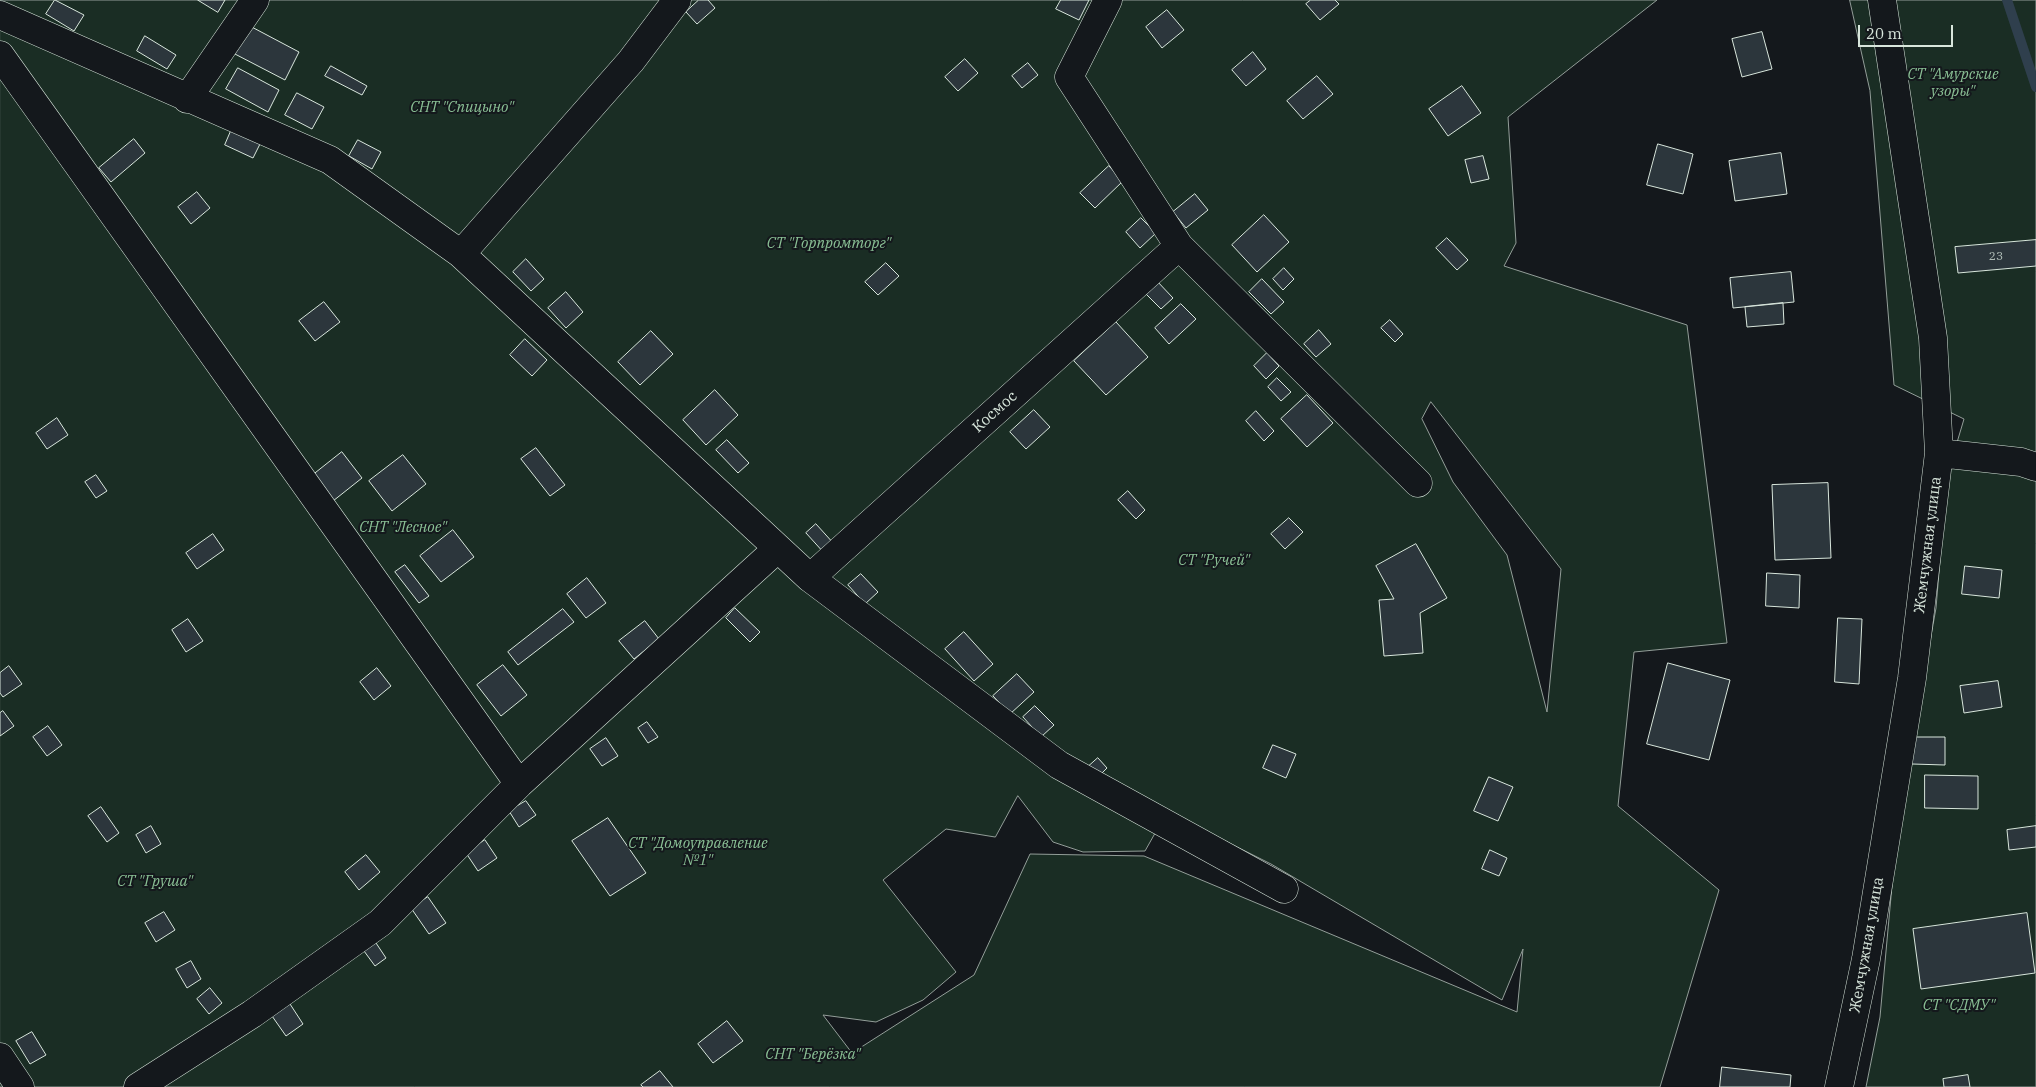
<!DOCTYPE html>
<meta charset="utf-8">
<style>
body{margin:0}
#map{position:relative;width:2036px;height:1087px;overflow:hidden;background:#14181c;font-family:"IBM Plex Serif",serif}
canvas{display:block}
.scale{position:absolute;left:1858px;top:25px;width:95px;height:22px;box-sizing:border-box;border:2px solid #d8e6dc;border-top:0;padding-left:6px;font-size:15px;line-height:18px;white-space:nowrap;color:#d8e6dc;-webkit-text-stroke:4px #14181c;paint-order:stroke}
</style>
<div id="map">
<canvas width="2036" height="1087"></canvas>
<div class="scale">20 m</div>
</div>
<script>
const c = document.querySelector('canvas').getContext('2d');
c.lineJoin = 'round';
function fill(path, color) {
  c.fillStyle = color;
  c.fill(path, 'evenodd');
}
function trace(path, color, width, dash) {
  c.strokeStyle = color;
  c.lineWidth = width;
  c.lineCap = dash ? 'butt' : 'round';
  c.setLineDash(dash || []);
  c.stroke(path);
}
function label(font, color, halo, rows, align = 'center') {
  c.font = font + ' "IBM Plex Serif",serif';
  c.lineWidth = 4;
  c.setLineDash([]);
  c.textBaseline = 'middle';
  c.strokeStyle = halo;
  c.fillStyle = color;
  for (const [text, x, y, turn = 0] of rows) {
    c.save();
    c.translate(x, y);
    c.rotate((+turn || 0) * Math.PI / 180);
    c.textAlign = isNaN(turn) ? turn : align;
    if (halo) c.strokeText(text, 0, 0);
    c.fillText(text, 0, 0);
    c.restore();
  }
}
const green = new Path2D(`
 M 0,0 L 1657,0 L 1508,117 L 1516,243 L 1504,266 L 1687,325 L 1727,643 L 1634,652 L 1618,806 L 1719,890 L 1660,1087 L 0,1087 ZM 1431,402 L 1561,569 L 1547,712 L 1507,555 L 1453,482 L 1422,419 ZM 1018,796 L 1053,842 L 1083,852 L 1145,851 L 1167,812 L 1271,864 L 1502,1000 L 1523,949 L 1517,1012 L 1144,856 L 1030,854 L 974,975 L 852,1053 L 823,1015 L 876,1022 L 923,1000 L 956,972 L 883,880 L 946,829 L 995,837 Z
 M 1850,0 L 2036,0 L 2036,1087 L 1866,1087 L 1880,1017 L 1898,820 L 1936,608 L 1947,476 L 1964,419 L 1894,385 L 1870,91 Z`);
const stream = new Path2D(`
 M 2007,0 L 2036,87`);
const building = new Path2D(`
 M 55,0 L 84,15 L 74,31 L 46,14 Z
 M 198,0 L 225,0 L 218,12 Z
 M 699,0 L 708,0 L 715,8 L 697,24 L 686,12 Z
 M 1061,0 L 1089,0 L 1079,20 L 1056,9 Z
 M 1311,0 L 1335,0 L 1339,4 L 1320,20 L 1306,4 Z
 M 1167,10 L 1184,30 L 1162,48 L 1146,27 Z
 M 248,25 L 299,52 L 285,80 L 233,53 Z
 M 1762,32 L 1772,69 L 1742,77 L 1732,39 Z
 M 145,36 L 176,55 L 167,69 L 137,51 Z
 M 1253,52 L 1266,69 L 1246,86 L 1232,70 Z
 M 965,59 L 978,73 L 958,91 L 945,77 Z
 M 1028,63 L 1038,75 L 1022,88 L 1012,76 Z
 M 331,66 L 367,86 L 362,95 L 325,76 Z
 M 238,68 L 279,90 L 268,112 L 226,89 Z
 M 1317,76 L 1333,94 L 1303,119 L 1287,101 Z
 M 1462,86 L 1481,113 L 1448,136 L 1429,109 Z
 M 297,93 L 324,107 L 312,129 L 285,115 Z
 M 231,131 L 260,144 L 253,158 L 225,145 Z
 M 134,139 L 145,153 L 111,182 L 99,168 Z
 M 358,140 L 381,152 L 372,169 L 349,156 Z
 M 1658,144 L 1693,154 L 1683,194 L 1647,185 Z
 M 1781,153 L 1787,194 L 1735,201 L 1729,161 Z
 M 1483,156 L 1489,179 L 1471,183 L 1465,160 Z
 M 1109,166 L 1123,181 L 1095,208 L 1080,193 Z
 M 197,192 L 210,208 L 191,224 L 178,207 Z
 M 1195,194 L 1208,210 L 1186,228 L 1173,212 Z
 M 1264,215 L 1289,242 L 1257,272 L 1232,245 Z
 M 1141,218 L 1156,233 L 1140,248 L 1126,232 Z
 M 1447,238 L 1468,260 L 1457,270 L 1436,248 Z
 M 2036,240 L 2036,266 L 1958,273 L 1955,247 Z
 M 526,259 L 544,279 L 531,291 L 513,272 Z
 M 886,263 L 899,276 L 878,295 L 865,282 Z
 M 1284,268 L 1294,279 L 1283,290 L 1273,279 Z
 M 1791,272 L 1794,302 L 1733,308 L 1730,278 Z
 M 1262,279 L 1284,302 L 1271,314 L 1249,292 Z
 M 1156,280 L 1173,298 L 1161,309 L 1143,291 Z
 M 566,292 L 583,312 L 566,328 L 548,308 Z
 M 324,302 L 340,322 L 315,341 L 299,321 Z
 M 1783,303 L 1784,324 L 1747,327 L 1745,307 Z
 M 1181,304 L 1196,319 L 1169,344 L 1155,328 Z
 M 1390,320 L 1403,334 L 1395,342 L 1381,328 Z
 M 1116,322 L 1148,357 L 1106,395 L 1074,361 Z
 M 1319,330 L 1331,344 L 1316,357 L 1304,344 Z
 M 651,331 L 673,354 L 640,385 L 618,362 Z
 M 525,339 L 547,360 L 532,376 L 510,355 Z
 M 1267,353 L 1279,366 L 1266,379 L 1254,366 Z
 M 1277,378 L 1291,392 L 1281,401 L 1268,387 Z
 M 715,390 L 738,415 L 706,445 L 683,420 Z
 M 1307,395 L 1333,423 L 1307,447 L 1281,419 Z
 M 1034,410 L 1050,427 L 1026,449 L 1010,432 Z
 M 1256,411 L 1274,431 L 1264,441 L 1246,421 Z
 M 57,418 L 68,435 L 47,449 L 36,433 Z
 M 727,440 L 749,463 L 738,473 L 716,450 Z
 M 536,448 L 565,485 L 550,496 L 521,459 Z
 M 342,452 L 362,478 L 333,501 L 313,475 Z
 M 403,455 L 426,484 L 392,511 L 369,481 Z
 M 96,475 L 107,491 L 96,498 L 85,482 Z
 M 1828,483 L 1831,558 L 1775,560 L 1772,485 Z
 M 1128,491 L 1145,510 L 1136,519 L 1118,500 Z
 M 1289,518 L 1303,532 L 1285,549 L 1271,534 Z
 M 816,524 L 835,545 L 825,554 L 806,533 Z
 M 453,530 L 474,557 L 441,582 L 420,556 Z
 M 213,534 L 224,550 L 197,569 L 186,553 Z
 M 1416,544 L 1447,598 L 1420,613 L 1423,653 L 1384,656 L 1379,600 L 1394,599 L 1376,566 Z
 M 405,565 L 429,596 L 419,603 L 395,572 Z
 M 1965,566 L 2002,570 L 1999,598 L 1962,594 Z
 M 1767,573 L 1800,575 L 1799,608 L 1766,606 Z
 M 861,574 L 878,592 L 865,604 L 848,585 Z
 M 587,578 L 606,603 L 586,618 L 567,594 Z
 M 735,608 L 760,632 L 750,642 L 726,618 Z
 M 563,609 L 574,622 L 518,665 L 508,652 Z
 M 1838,618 L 1862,619 L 1859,684 L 1835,682 Z
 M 188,619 L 203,641 L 186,652 L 172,630 Z
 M 645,621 L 659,639 L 634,659 L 619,641 Z
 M 964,632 L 993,664 L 974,681 L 945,649 Z
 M 1668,663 L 1730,680 L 1709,760 L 1647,744 Z
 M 503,665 L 527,695 L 501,716 L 477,685 Z
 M 9,666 L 22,684 L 3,697 L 0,693 L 0,673 Z
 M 377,668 L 391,686 L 374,700 L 360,682 Z
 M 1017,674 L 1034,692 L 1010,714 L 993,696 Z
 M 1998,681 L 2002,707 L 1964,713 L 1960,686 Z
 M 1035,706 L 1054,725 L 1041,737 L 1023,717 Z
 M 3,711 L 14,726 L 0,736 L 0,713 Z
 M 647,722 L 658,737 L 648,743 L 638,728 Z
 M 48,726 L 62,745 L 47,756 L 33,737 Z
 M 1912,737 L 1945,737 L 1945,765 L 1912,764 Z
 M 606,738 L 618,756 L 602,766 L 590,749 Z
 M 1273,745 L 1296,754 L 1286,778 L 1263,768 Z
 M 1098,758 L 1107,768 L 1098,777 L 1089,766 Z
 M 1925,775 L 1978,776 L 1978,809 L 1925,808 Z
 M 1489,777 L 1513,787 L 1498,821 L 1474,811 Z
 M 526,801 L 536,815 L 519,827 L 509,811 Z
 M 101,807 L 119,833 L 107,842 L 88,816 Z
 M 608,818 L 646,873 L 610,896 L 572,841 Z
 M 151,826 L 161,844 L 146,853 L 136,835 Z
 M 2036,826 L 2036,847 L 2009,850 L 2007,830 Z
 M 485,840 L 497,858 L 478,871 L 466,853 Z
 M 1490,850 L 1507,858 L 1499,876 L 1482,869 Z
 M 366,855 L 380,872 L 359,890 L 345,872 Z
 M 428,897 L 446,923 L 429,934 L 411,908 Z
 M 164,912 L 175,930 L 156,942 L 145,923 Z
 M 2027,913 L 2035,973 L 1921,989 L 1913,929 Z
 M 376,943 L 386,958 L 375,966 L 364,951 Z
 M 191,961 L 201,979 L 187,988 L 176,969 Z
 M 210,988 L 222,1003 L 209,1014 L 197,999 Z
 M 290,1004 L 303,1024 L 286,1036 L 272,1016 Z
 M 727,1021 L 743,1041 L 713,1063 L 698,1044 Z
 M 32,1032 L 46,1055 L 30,1064 L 16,1041 Z
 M 1722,1067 L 1791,1075 L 1790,1087 L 1720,1087 Z
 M 660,1071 L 673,1087 L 643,1087 L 641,1085 Z
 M 1968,1075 L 1970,1087 L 1944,1087 L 1943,1079 Z`);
const minor = new Path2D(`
 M 1108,0 L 1069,77 L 1179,246 L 1418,483
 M 0,15 L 330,160 L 461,254 L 810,578 L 1059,765 L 1284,889
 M 0,55 L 519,784
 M 187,99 L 255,0
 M 461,254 L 631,61 L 677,0
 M 1939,453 L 2021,462 L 2036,467
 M 810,578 L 1179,246
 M 0,1057 L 20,1087
 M 138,1087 L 252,1014 L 380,923 L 519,784 L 777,549
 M 1839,1087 L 1866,959 L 1912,678 L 1939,453 L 1933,338 L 1882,0`);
const numberNames = [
 ["23",1996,257]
];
const parkNames = [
 ["СТ \"Амурские",1953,75],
 ["узоры\"",1953,92],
 ["СНТ \"Спицыно\"",462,108],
 ["СТ \"Горпромторг\"",829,244],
 ["СНТ \"Лесное\"",403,528],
 ["СТ \"Ручей\"",1214,561],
 ["СТ \"Домоуправление",698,844],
 ["№1\"",698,861],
 ["СТ \"Груша\"",155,882],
 ["СТ \"СДМУ\"",1959,1006],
 ["СНТ \"Берёзка\"",813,1055]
];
const streetNames = [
 ["Космос",995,412,-42],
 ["Жемчужная улица",1928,545,-83],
 ["Жемчужная улица",1867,945,-80]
];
fill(green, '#1a2d24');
trace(green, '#939e99', 1);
trace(stream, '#2f3f4d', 10);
fill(building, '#2c363c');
trace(building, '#d8e6dc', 1);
trace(minor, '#d8e6dc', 29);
trace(minor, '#14181c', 28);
label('12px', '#adbab4', null, numberNames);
label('italic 15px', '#8ac095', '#14181c', parkNames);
label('15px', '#d8e6dc', '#14181c', streetNames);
</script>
